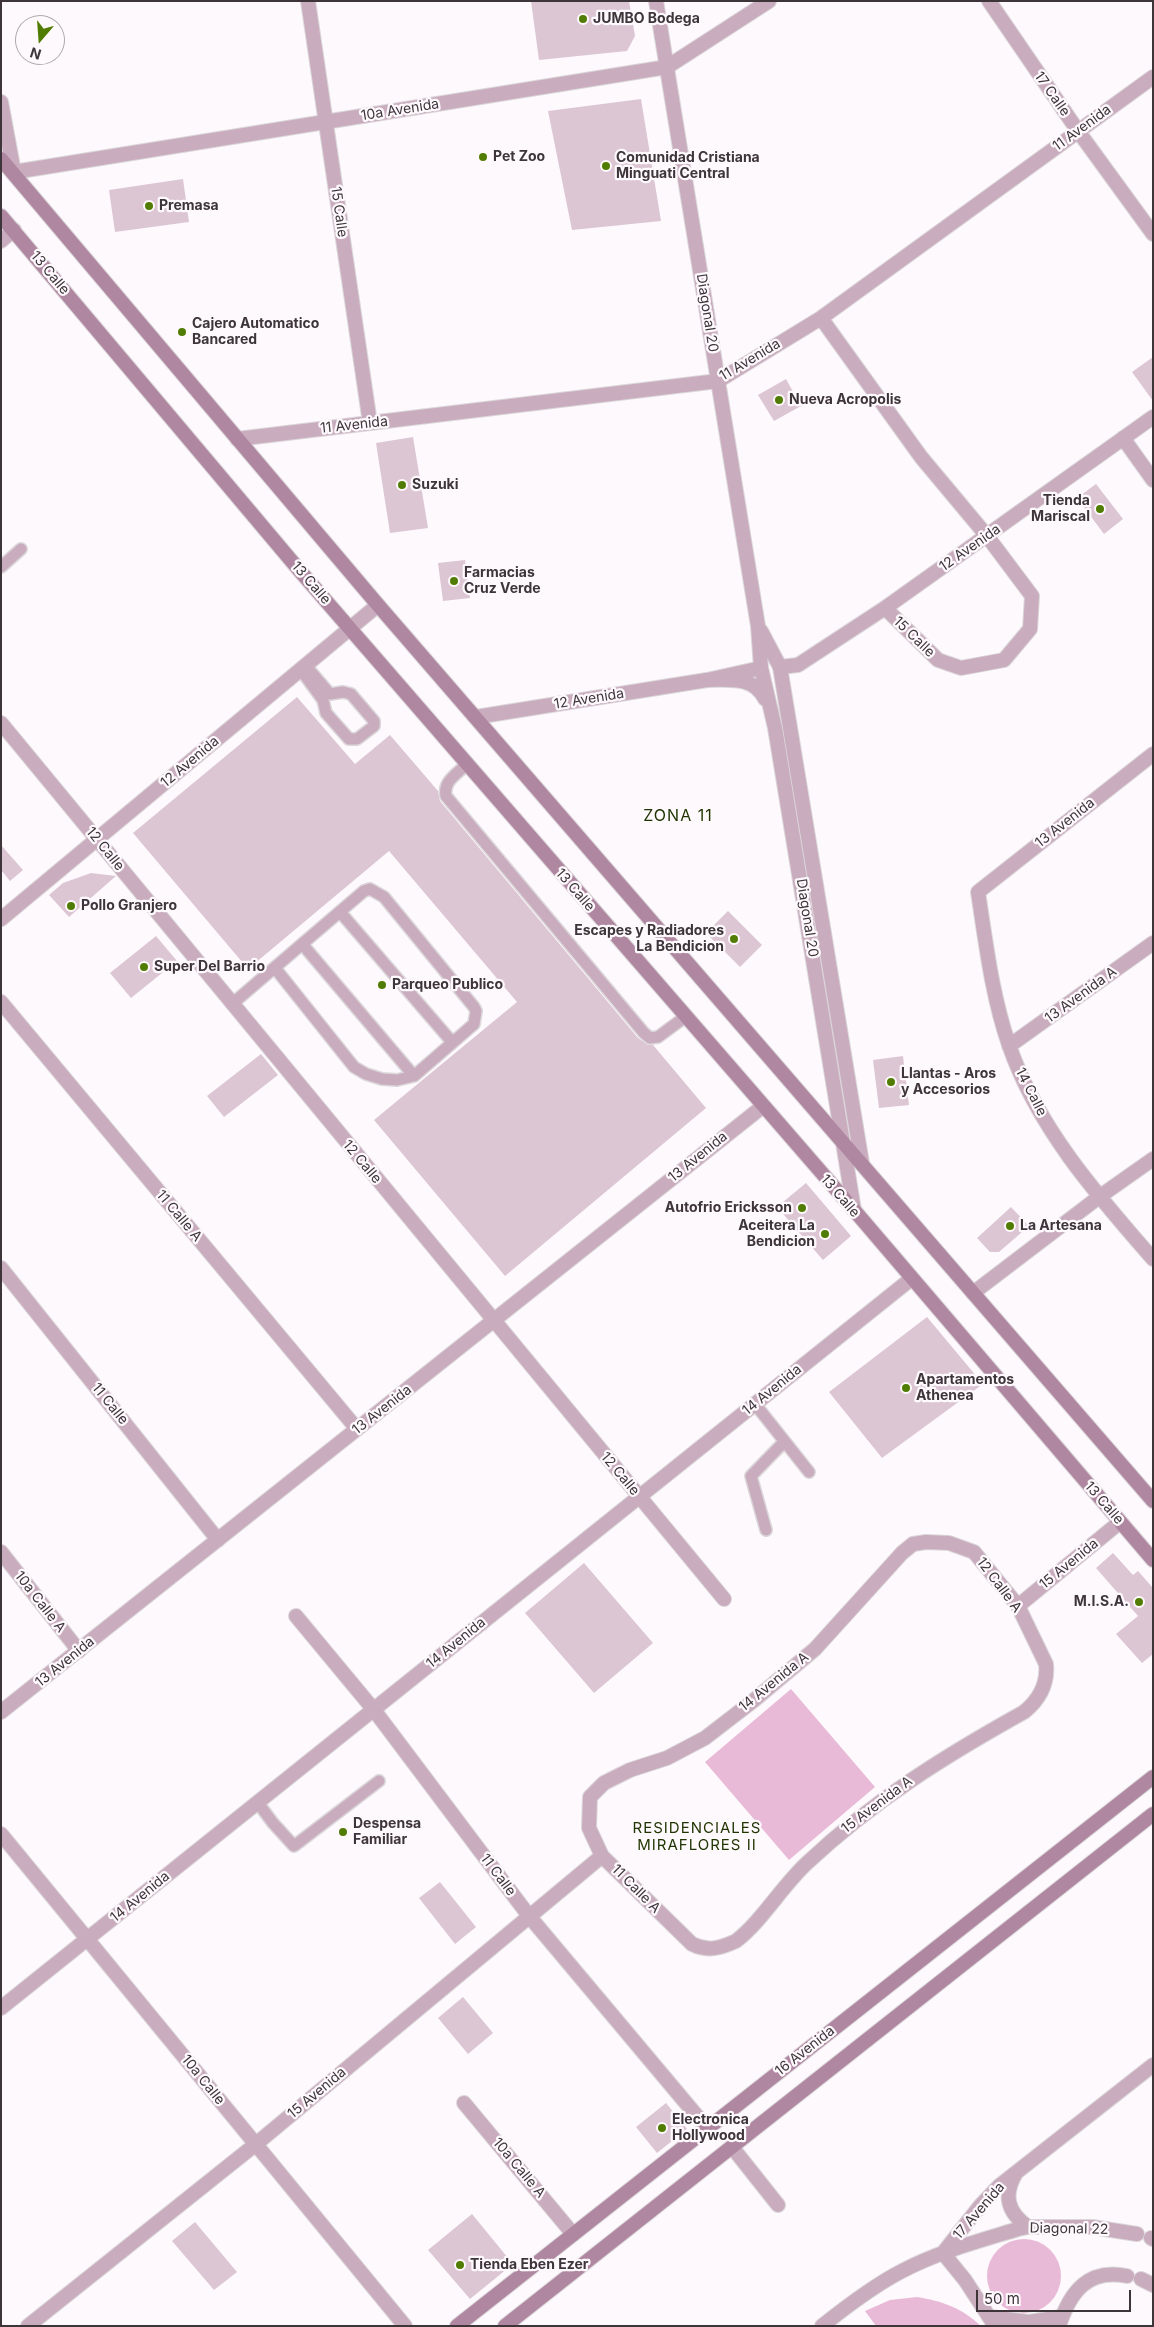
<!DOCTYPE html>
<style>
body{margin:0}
#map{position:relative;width:1154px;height:2327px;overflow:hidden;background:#fef9fc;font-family:Inter,sans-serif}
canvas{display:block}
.frame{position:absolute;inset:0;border:2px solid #3e353b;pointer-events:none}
.north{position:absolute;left:15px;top:15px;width:50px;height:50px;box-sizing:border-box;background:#fef9fc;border:1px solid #b1abaf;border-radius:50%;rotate:198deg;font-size:14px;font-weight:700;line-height:20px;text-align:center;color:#3e353b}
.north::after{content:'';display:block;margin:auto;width:18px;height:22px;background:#507c01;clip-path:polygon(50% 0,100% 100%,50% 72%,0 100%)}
.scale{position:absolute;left:976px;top:2290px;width:155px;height:22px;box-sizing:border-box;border:2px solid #3e353b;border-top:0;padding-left:6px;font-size:15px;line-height:18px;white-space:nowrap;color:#3e353b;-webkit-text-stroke:4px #fef9fc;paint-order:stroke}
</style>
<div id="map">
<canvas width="1154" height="2327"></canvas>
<div class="frame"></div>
<div class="north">N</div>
<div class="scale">50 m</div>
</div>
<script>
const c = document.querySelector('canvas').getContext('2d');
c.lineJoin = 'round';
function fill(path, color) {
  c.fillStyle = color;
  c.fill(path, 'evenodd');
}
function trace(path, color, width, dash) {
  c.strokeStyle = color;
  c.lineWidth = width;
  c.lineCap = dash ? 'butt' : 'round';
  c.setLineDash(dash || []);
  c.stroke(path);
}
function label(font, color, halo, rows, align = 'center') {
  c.font = font + ' Inter,sans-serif';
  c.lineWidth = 4.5;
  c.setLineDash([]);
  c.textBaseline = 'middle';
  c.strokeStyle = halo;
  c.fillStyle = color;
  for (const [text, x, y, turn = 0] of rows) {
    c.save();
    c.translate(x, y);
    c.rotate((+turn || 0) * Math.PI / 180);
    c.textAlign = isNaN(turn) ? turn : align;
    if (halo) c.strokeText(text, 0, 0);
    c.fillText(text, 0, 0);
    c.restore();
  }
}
const green = new Path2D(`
 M 791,1689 L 875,1787 L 789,1860 L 705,1762 Z
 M987 2276a37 37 0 1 1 74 0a37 37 0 1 1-74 0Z
 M 917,2297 C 942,2301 962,2308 981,2326 L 876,2326 L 865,2311 L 890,2300 Z`);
const building = new Path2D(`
 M 531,1 L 629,1 L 635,36 L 627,51 L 539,60 Z
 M 641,99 L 661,221 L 572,230 L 548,111 Z
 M 183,179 L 189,222 L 115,232 L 109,190 Z
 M 1153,357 L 1153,401 L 1132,372 Z
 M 786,379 L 801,406 L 774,421 L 758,395 Z
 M 413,437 L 428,528 L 390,533 L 376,443 Z
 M 1096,484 L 1123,519 L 1104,534 L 1077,498 Z
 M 465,560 L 470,598 L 443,601 L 438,563 Z
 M 297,697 L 355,764 L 390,735 L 438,791 L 440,801 L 638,1038 L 648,1045 L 653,1045 L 706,1108 L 505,1276 L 374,1120 L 517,1002 L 389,851 L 248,969 L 133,833 Z
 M 1,845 L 23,870 L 10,881 L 1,870 Z
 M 91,873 L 116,876 L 69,917 L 49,895 L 63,883 Z
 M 728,911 L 762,945 L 740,967 L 706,933 Z
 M 156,936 L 177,961 L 131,998 L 110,973 Z
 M 261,1054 L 278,1075 L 224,1117 L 207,1096 Z
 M 903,1056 L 909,1105 L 879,1108 L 873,1060 Z
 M 806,1183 L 851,1236 L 823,1260 L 777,1207 Z
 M 1011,1207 L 1029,1226 L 999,1252 L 990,1252 L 977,1238 Z
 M 927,1317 L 983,1384 L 882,1458 L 829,1392 Z
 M 1113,1553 L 1133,1575 L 1138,1571 L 1153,1588 L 1153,1654 L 1142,1663 L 1116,1634 L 1138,1616 L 1096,1568 Z
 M 584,1563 L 653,1643 L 594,1693 L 525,1613 Z
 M 440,1882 L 476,1927 L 455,1944 L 419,1898 Z
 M 463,1997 L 493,2033 L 468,2054 L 438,2018 Z
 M 666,2103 L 687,2129 L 657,2153 L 636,2127 Z
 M 472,2214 L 513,2264 L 470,2299 L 428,2250 Z
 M 195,2222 L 237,2272 L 214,2290 L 172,2241 Z`);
const service = new Path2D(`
 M 1,567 L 21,549
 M 301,670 L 323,700 L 326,713 L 349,739 L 357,739 L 374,726 L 374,721 L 351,694 L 343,692 L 330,694 L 306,666
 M 467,764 C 457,774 443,781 446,796 L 644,1033 L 650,1038 L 658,1037 L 685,1017
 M 341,913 L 452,1042
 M 303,945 L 414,1076
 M 232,1004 L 364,891 L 370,889 L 384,897 L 474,1007 L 476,1011 L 474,1024 L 414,1076 L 397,1080 L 382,1079 L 366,1074 L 354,1067 L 275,968
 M 755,1404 L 809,1472
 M 766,1530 L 751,1476 L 784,1442
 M 258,1803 L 273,1823 L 294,1846 L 379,1781`);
const minor = new Path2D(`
 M 308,1 L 370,423
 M 989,1 L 1078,131 L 1153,234
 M 1,102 L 14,172 L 667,67 L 769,1
 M 1,241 L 14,230
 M 821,318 L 921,457 L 987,536 L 1032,596 L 1030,629 L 1004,660 L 961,668 L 938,660 L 885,608
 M 1123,438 L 1153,480
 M 237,439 L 718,381 L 821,318 L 1153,77
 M 780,667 L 798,665 L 885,608 L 1153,417
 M 476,717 L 707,680 L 761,668
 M 1,723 L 724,1599
 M 1153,754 L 978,892 C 986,944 992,996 1009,1045 C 1037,1127 1097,1195 1153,1259
 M 1,1002 L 357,1429
 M 1009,1046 L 1153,943
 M 1,1268 L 218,1540
 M 973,1293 L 1099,1197 L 1153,1159
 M 926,1542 L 949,1543 L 974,1552 L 1018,1606 L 1046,1664 C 1048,1684 1040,1699 1024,1712 C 945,1756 874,1800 807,1863 C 782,1886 762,1921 736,1941 C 721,1948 708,1952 692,1944 L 602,1856 L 589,1828 L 590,1797 L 604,1783 L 630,1770 L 667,1758 L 705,1738 L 753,1701 L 815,1649 L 902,1553 L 913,1544 Z
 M 1,1552 L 79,1651
 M 1018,1606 L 1120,1522
 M 296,1616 L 374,1710 L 529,1916 L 707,2128
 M 1,1712 L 762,1107
 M 1,1834 L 405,2326
 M 464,2103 L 573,2234
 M 732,2147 L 778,2205
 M 1016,2173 C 1003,2195 1007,2212 1028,2227
 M 1151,2238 L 1153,2239
 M 943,2253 L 980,2206 L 999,2186 L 1153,2065
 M 943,2253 L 965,2280 L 995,2326
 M 1141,2279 L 1153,2285
 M 990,2317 L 1029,2322 L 1061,2317
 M 28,2326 L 256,2144 L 602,1856
 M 822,2326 C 847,2306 873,2286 902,2271 C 938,2252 979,2241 1018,2229 L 1028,2227 L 1092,2227 L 1137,2234
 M 1059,2326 C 1070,2292 1088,2268 1127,2276`);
const tertiary = new Path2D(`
 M 656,1 L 758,626 L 761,668 L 775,728 L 854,1210
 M 761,631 L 780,667 L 862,1163
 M 707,680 C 730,680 754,676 765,699
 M 1,919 L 378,605
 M 1,2008 L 911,1279`);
const secondary = new Path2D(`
 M 1,159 L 378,605 L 1153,1501
 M 1,216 L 300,571 L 854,1210 L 1153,1560
 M 457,2326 L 1153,1777
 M 505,2326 L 1153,1814`);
const markers = [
 [583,19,5,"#507c01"],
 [483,157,5,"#507c01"],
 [606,166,5,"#507c01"],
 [149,206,5,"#507c01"],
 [182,332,5,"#507c01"],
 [779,400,5,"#507c01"],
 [402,485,5,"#507c01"],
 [1100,509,5,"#507c01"],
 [454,581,5,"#507c01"],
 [71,906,5,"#507c01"],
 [734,939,5,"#507c01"],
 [144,967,5,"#507c01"],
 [382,985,5,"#507c01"],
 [891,1082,5,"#507c01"],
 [802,1208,5,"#507c01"],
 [1010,1226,5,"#507c01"],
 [825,1234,5,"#507c01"],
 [906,1388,5,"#507c01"],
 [1139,1602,5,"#507c01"],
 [343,1832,5,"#507c01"],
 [662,2128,5,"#507c01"],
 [460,2265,5,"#507c01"]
];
const poiNames = [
 ["JUMBO Bodega",593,19],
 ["Pet Zoo",493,157],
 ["Comunidad Cristiana",616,158],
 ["Minguati Central",616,174],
 ["Premasa",159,206],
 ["Cajero Automatico",192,324],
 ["Bancared",192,340],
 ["Nueva Acropolis",789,400],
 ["Suzuki",412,485],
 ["Tienda",1090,501,"right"],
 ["Mariscal",1090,517,"right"],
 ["Farmacias",464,573],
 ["Cruz Verde",464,589],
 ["Pollo Granjero",81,906],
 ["Escapes y Radiadores",724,931,"right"],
 ["La Bendicion",724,947,"right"],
 ["Super Del Barrio",154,967],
 ["Parqueo Publico",392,985],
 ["Llantas - Aros",901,1074],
 ["y Accesorios",901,1090],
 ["Autofrio Ericksson",792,1208,"right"],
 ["Aceitera La",815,1226,"right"],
 ["Bendicion",815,1242,"right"],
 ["La Artesana",1020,1226],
 ["Apartamentos",916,1380],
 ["Athenea",916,1396],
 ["M.I.S.A.",1129,1602,"right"],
 ["Despensa",353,1824],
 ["Familiar",353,1840],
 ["Electronica",672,2120],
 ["Hollywood",672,2136],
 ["Tienda Eben Ezer",470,2265]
];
const streetNames = [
 ["17 Calle",1052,94,55],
 ["10a Avenida",400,110,-9],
 ["11 Avenida",1082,128,-36],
 ["15 Calle",339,212,82],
 ["13 Calle",50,273,50],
 ["Diagonal 20",707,313,81],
 ["11 Avenida",750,360,-31],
 ["11 Avenida",354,425,-6],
 ["12 Avenida",970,548,-35],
 ["13 Calle",311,583,49],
 ["15 Calle",914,637,44],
 ["12 Avenida",589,699,-9],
 ["12 Avenida",190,762,-40],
 ["13 Avenida",1065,823,-38],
 ["12 Calle",105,849,51],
 ["13 Calle",575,890,49],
 ["Diagonal 20",807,918,81],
 ["13 Avenida A",1081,995,-36],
 ["14 Calle",1031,1092,63],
 ["13 Avenida",698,1157,-39],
 ["12 Calle",362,1162,50],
 ["13 Calle",840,1196,49],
 ["11 Calle A",179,1216,50],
 ["14 Avenida",772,1390,-39],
 ["11 Calle",110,1404,51],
 ["13 Avenida",382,1410,-38],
 ["12 Calle",620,1474,50],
 ["13 Calle",1104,1503,49],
 ["15 Avenida",1069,1564,-39],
 ["12 Calle A",999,1585,53],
 ["10a Calle A",40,1602,52],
 ["14 Avenida",456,1643,-39],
 ["13 Avenida",65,1662,-39],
 ["14 Avenida A",774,1682,-39],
 ["15 Avenida A",877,1805,-37],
 ["11 Calle",498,1875,53],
 ["11 Calle A",636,1889,45],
 ["14 Avenida",140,1897,-39],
 ["16 Avenida",805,2051,-38],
 ["10a Calle",203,2080,51],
 ["15 Avenida",317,2093,-40],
 ["10a Calle A",519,2168,50],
 ["17 Avenida",979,2211,-49],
 ["Diagonal 22",1069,2229,1]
];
const neighbourhoodNames = [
 ["RESIDENCIALES",697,1828],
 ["MIRAFLORES II",697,1845]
];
const quarterNames = [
 ["ZONA 11",678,816]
];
fill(green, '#e9bad8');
fill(building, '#dcc6d4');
trace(service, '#dbd6d9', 14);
trace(minor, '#dbd6d9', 16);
trace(tertiary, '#dbd6d9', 16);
trace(secondary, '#dbd6d9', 16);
trace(service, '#c9adbe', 11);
trace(minor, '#c9adbe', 14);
trace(tertiary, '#c9adbe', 14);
trace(secondary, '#af87a1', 14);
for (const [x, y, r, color] of markers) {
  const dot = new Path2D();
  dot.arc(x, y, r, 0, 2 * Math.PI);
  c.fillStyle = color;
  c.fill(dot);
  trace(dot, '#fef9fc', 2);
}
label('bold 14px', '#3e353b', '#fef9fc', poiNames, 'left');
label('14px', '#3e353b', '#fef9fc', streetNames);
c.letterSpacing = '1px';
label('15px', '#1f3400', '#fef9fc', neighbourhoodNames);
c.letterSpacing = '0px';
c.letterSpacing = '1px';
label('16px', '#1f3400', '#fef9fc', quarterNames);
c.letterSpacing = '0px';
</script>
